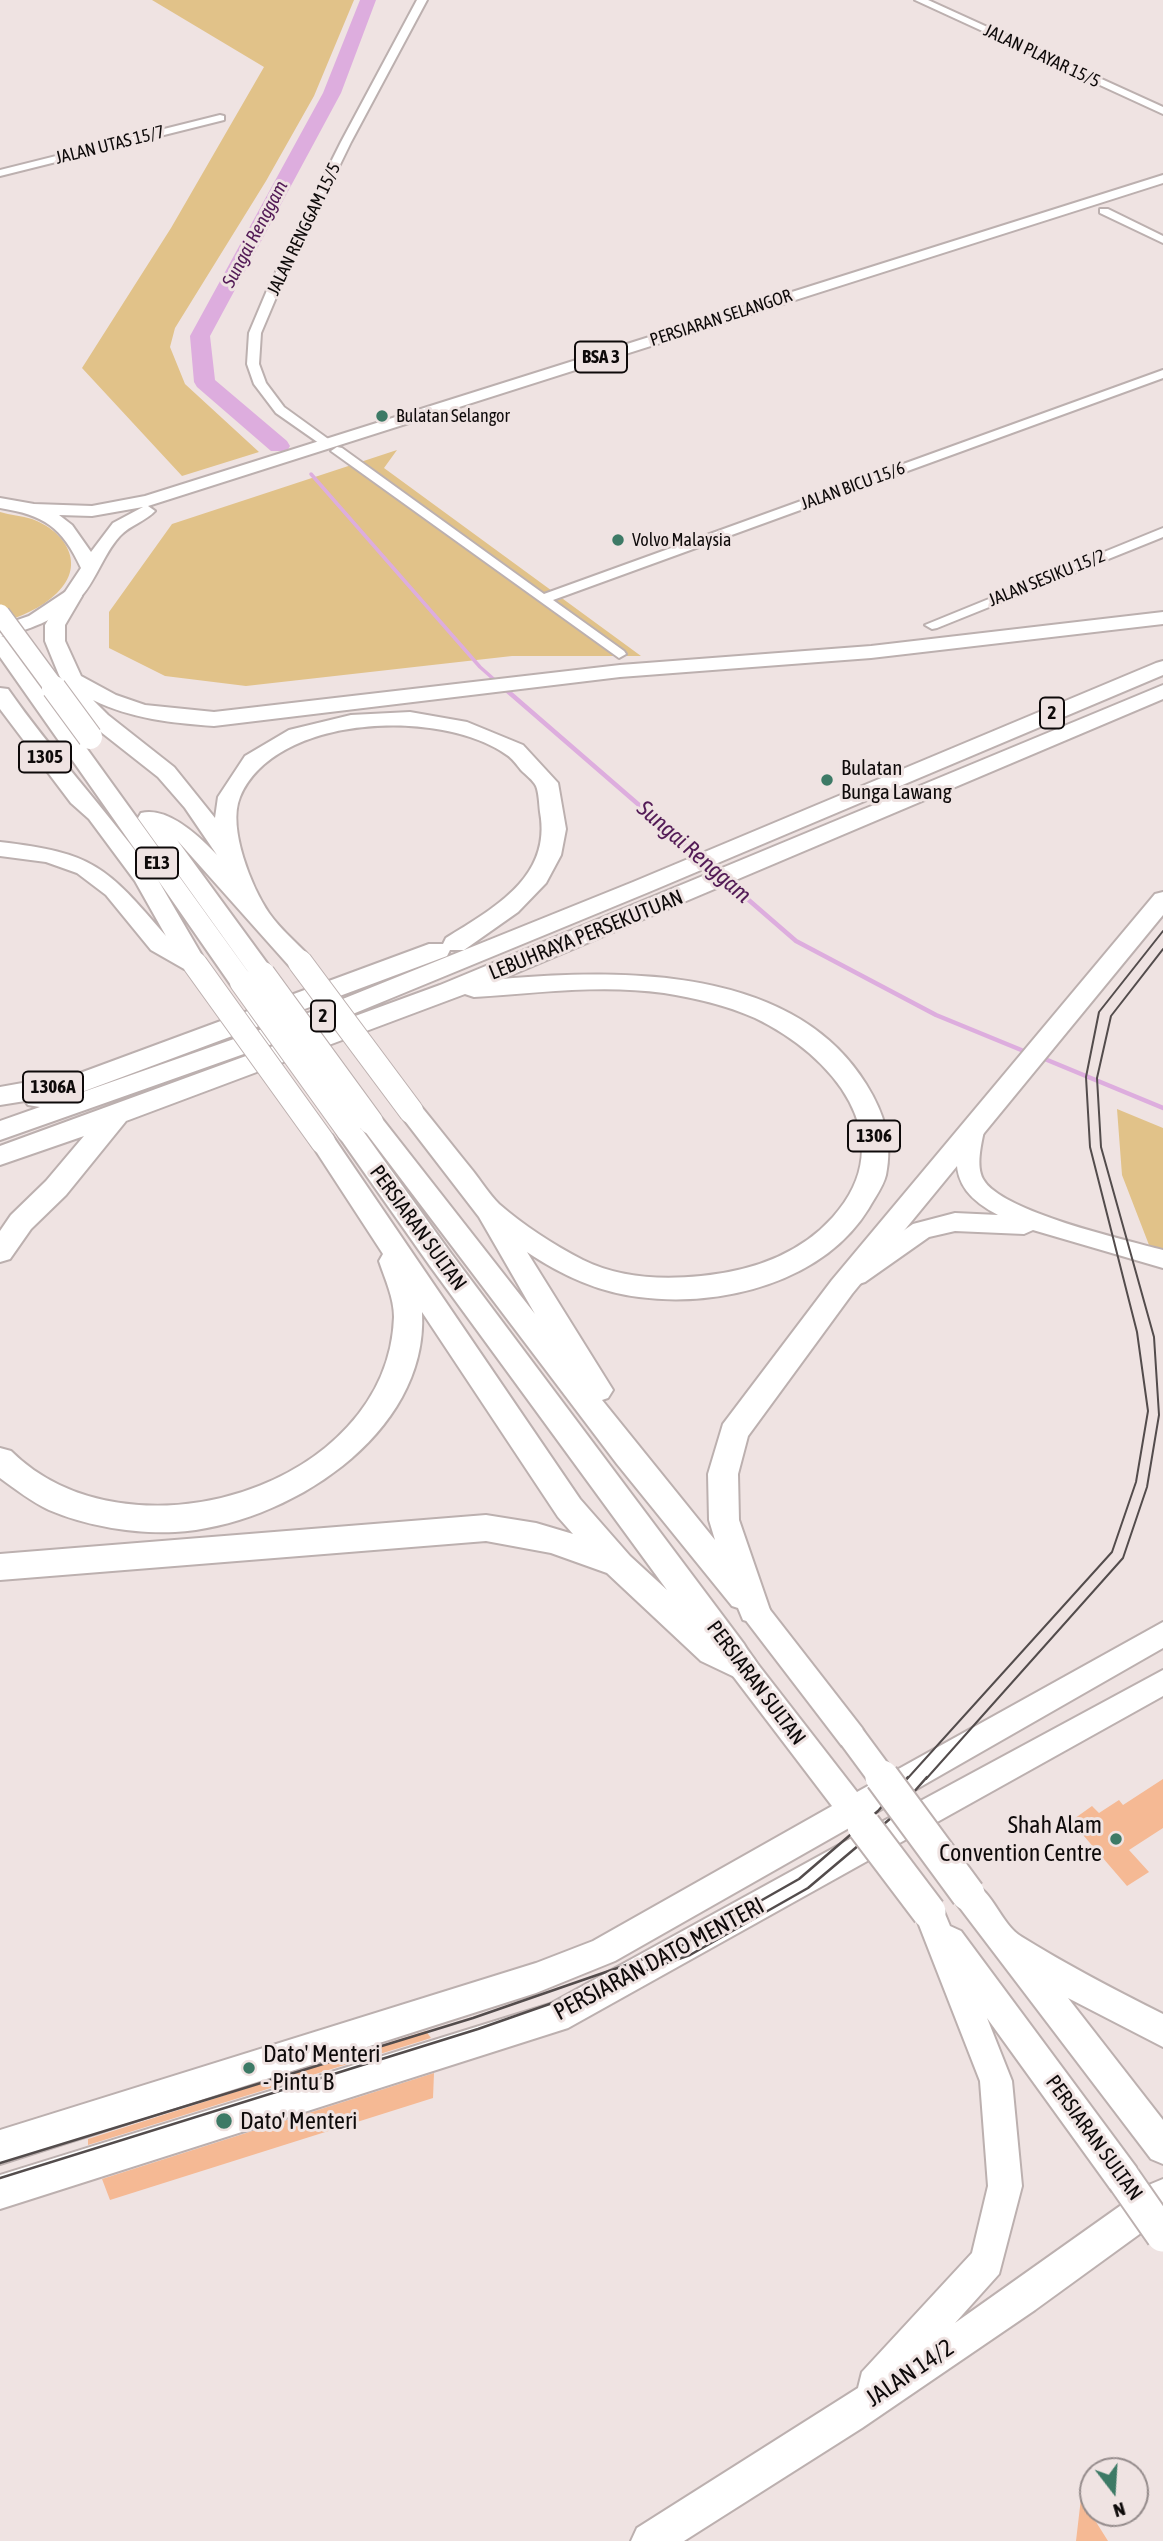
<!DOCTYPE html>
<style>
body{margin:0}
#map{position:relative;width:1163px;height:2541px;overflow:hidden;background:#efe3e2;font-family:"Asap Condensed",sans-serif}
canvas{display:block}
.north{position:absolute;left:1079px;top:2457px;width:70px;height:70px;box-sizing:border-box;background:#efe3e2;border:2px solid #958c8c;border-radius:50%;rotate:163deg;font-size:19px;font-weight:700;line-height:28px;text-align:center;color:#0e0a0a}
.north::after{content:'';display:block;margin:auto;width:24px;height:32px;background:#3d7a66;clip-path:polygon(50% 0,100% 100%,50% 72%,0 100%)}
</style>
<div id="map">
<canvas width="1163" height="2541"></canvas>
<div class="north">N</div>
</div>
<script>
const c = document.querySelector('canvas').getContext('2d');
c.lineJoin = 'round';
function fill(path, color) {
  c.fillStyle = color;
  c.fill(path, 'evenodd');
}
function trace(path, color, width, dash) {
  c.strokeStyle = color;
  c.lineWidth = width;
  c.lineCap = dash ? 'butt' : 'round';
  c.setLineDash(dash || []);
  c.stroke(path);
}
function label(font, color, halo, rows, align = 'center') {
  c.font = font + ' "Asap Condensed",sans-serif';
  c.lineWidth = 6;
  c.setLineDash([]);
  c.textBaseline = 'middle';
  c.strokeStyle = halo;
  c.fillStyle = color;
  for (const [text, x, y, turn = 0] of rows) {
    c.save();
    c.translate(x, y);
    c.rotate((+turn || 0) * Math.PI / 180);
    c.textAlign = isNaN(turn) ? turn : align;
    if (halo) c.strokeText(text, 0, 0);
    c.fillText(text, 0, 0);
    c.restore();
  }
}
const green = new Path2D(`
 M 152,0 L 354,0 L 314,96 L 266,181 L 175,328 L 170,347 L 185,384 L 259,452 L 182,476 L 82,368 L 171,228 L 264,67 Z
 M 397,450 L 384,468 L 641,656 L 512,656 L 246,686 L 165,676 L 109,648 L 109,612 L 172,524 Z
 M 0,512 C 10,515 22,516 32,519 C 65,531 87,564 57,593 C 41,609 20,616 0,624 Z
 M 1117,1109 L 1163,1128 L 1163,1250 L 1149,1245 L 1122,1175 Z`);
const streamFar1 = new Path2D(`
 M 311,474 L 480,667 L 506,690`);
const stream = new Path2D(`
 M 504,688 L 796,941 L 936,1015 L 1031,1054
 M 1040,1057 L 1163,1108`);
const river = new Path2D(`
 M 360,0 L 376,0 L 341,93 L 210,336 L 215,380 L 287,441 L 290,446 L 287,451 L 271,451 L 197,387 L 194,382 L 190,336 L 323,93 Z`);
const building = new Path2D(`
 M 1163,1779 L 1163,1828 L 1129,1850 L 1149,1872 L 1127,1886 L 1071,1821 L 1092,1806 L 1099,1813 L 1119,1800 L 1123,1805 Z
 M 426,2031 L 431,2038 L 88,2145 L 88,2139 Z
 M 434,2073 L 433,2098 L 110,2200 L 102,2179 Z
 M 1081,2498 L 1108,2541 L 1076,2541 Z`);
const minor = new Path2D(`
 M 417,0 L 427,0 L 351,142 L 280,288 L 261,333 L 259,364 L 266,383 L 284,407 L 331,441 L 332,444 L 326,448 L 276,413 L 254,384 L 247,364 L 249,333 L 268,288 L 341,142 Z
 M 915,0 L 928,0 L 1163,107 L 1163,114 Z
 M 220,115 L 224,116 L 224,120 L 0,176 L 0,170 Z
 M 1100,209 L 1108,209 L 1163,236 L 1163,243 L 1100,213 Z
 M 1163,370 L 1163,378 L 553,600 L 624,651 L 626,654 L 619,658 L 331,451 L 337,447 L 342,448 L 544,594 Z
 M 1163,528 L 1163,537 L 937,628 L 932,629 L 925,625 Z`);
const major = new Path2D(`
 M 1163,175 L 1163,183 L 148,506 L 155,511 C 146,521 130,525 120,536 C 103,554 96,582 78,600 C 58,619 26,631 0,637 L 0,626 L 29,616 L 65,592 L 81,568 C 62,527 44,515 0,508 L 0,498 L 34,504 L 92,506 L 145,496 ZM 143,507 L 113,523 L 91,552 L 72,525 L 59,515 L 92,516 Z
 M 972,1123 L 980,1125 L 984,1131 C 981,1145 976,1166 983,1179 C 1001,1212 1126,1240 1163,1250 L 1163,1268 L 1033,1230 L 1024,1234 L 955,1231 L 929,1237 L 865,1282 L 856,1285 L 847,1282 L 844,1276 L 847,1270 L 913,1224 L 955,1213 L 998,1215 C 972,1201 954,1185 957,1153 C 958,1143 959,1134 964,1125 Z
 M 754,1598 L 764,1602 L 862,1728 L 867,1737 L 862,1746 L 852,1750 L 842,1746 L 744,1618 L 740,1610 L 744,1602 Z
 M 1163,1622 L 1163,1648 L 873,1814 L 876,1825 L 1163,1670 L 1163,1696 L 568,2028 L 0,2209 L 0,2175 L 550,2004 L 859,1834 L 849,1828 L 615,1961 L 536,1993 L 0,2164 L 0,2130 L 536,1963 L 593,1941 L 832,1806 L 733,1676 L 729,1667 L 733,1658 L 743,1655 L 753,1658 L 857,1792 Z
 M 968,1880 C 994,1890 1000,1924 1022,1937 C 1067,1965 1115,1990 1163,2014 L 1163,2047 L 1068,1998 L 1163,2120 L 1163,2164 L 1151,2159 L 957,1904 L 953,1894 L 957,1884 Z
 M 929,1898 L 940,1902 L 950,1926 L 961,1931 L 1136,2167 L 1141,2179 L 1136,2191 L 1124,2196 L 1112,2191 L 987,2018 L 1012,2081 L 1022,2186 L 999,2274 L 955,2323 L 1151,2184 L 1163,2179 L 1163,2217 L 1035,2310 L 862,2428 L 684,2541 L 631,2541 L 637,2528 L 858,2388 L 862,2372 L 972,2253 L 988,2186 L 980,2081 L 914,1912 L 918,1902 Z`);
const highway = new Path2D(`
 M 72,590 L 79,592 L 82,596 L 65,625 L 65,641 L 81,676 L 116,695 L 145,705 L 214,712 L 620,665 L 871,646 L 1163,612 L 1163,624 L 871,658 L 620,677 L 214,726 C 172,723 132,719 93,700 L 108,715 L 174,767 L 215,818 L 218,797 L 245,756 L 289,730 L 351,715 L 410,712 L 467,722 L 523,745 L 558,783 L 566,829 L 561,855 L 546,883 L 518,912 L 464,950 L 450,950 L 447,956 L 63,1099 L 308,1013 L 633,882 L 1156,663 L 1163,661 L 1163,675 L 649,892 L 326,1025 L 0,1140 L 0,1121 L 40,1107 L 28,1105 L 25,1101 L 0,1105 L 0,1087 L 56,1077 L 64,1079 L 429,944 L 443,944 L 446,938 C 494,908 552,877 540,812 C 539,804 539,793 536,786 C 533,780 526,775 521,770 C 517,765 512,758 507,755 C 441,708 275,714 240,797 C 227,828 252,888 269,913 C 280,929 296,942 309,956 L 312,962 L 309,968 L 300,970 L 291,968 L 177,840 L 275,974 L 272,980 L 263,982 L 254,980 L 138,818 L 141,813 C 168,806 200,837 217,855 L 185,808 L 158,777 L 92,725 L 68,697 L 45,641 L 45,625 L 65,592 Z
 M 0,636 L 7,638 L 251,976 L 254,982 L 251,988 L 242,990 L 233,988 L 158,880 L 207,964 L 204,970 L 195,972 L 186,970 L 151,950 L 106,895 L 77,873 L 46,862 L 0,856 L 0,842 C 94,853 106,866 166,936 L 135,881 L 89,819 L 71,803 L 0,709 L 0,688 L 8,689 C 51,751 102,805 146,865 L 0,657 Z
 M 1163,685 L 1163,699 L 502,979 C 623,969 793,966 866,1084 C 884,1113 893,1141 886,1175 C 883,1187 875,1197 869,1208 C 824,1282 721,1308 639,1297 C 598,1292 561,1275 527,1252 L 613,1390 L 608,1398 L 602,1400 L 715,1540 L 709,1520 L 708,1474 L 723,1424 L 832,1280 L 1155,894 L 1163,892 L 1163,915 L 852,1294 L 748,1436 L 738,1474 L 739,1520 L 770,1610 L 765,1620 L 754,1623 L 743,1620 L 738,1608 L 732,1606 L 617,1464 L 358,1122 L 362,1116 L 371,1113 L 380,1116 L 535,1314 L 479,1217 L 402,1117 L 398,1111 L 402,1105 L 411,1102 L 420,1105 C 438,1127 455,1149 473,1171 C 481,1181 489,1194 499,1204 C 523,1225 554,1245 583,1260 C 619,1278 661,1280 701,1276 C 751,1271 799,1255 833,1217 C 904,1138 832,1055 755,1018 C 726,1005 695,998 664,993 C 601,984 537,993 474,997 L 465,994 L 126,1121 L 66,1195 L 31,1229 L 10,1259 L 0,1262 L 0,1231 L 11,1215 L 46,1181 L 84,1136 L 0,1165 L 0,1146 L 440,985 Z
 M 349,1122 L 358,1124 L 450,1252 L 744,1644 C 749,1653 755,1658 759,1667 L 754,1677 L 743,1681 L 701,1661 L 607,1573 L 551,1553 L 486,1541 L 0,1580 L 0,1554 L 486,1515 L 536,1523 L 573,1534 L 558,1517 L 422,1312 C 429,1435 285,1526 175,1532 C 135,1534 86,1526 49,1510 C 32,1502 15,1489 0,1478 L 0,1448 L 11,1451 C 126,1566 388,1489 394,1317 C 394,1298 385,1279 379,1261 L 383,1254 L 310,1142 L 314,1135 L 323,1133 L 332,1135 L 580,1499 L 630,1556 L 667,1590 L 430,1266 L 340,1138 L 336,1131 L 340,1124 Z`);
const tramFar1 = new Path2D(`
 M 907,1779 L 1112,1552 L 1136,1482 L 1148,1411 L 1137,1332 L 1090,1147 L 1086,1077 L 1099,1012 L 1163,931
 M 926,1779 L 1123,1558 L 1147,1487 L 1159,1415 L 1154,1337 L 1101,1147 L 1097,1078 L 1111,1016 L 1163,949`);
const tram = new Path2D(`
 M 0,2163 L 473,2018 L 681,1946 L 799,1879 L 878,1811 L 908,1777
 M 0,2178 L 478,2029 L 690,1955 L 808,1888 L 891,1818 L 927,1777`);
const majorBridgeFar1 = new Path2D(`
 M 852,1737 L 883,1779`);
const majorBridge = new Path2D(`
 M 882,1777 L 968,1894
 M 864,1826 L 929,1912
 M 1124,2179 L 1163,2235`);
const highwayBridgeFar1 = new Path2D(`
 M 0,614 L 56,690`);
const highwayBridge = new Path2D(`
 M 54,688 L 90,737
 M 300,962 L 411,1111
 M 195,964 L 323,1142
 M 263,974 L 371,1122
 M 242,982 L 349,1131`);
const markers = [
 [382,416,7,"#3d7a66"],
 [618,540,7,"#3d7a66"],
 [827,780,7,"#3d7a66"],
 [1116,1839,7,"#3d7a66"],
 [249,2068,7,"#3d7a66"],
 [224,2121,9,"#3d7a66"]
];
const farStreetnames = [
 ["JALAN PLAYAR 15/5",1042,56,25],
 ["JALAN UTAS 15/7",110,145,-14],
 ["JALAN RENGGAM 15/5",304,229,-64],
 ["PERSIARAN SELANGOR",721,318,-18],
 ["JALAN BICU 15/6",853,486,-20],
 ["JALAN SESIKU 15/2",1047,578,-22]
];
const farPoinames = [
 ["Bulatan Selangor",396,416],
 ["Volvo Malaysia",632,540]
];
const farWaternames = [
 ["Sungai Renggam",255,234,-62]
];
const shields = [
 [601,357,52],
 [1052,713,24],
 [45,757,52],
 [157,863,42],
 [323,1016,24],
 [53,1087,60],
 [874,1136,52]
];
const shieldNames = [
 ["BSA 3",601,357],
 ["2",1052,713],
 ["1305",45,757],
 ["E13",157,863],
 ["2",323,1016],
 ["1306A",53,1087],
 ["1306",874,1136]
];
const poiNames = [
 ["Bulatan",841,768],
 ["Bunga Lawang",841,792]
];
const streetNames = [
 ["LEBUHRAYA PERSEKUTUAN",586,935,-22],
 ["PERSIARAN SULTAN",418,1228,54],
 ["PERSIARAN SULTAN",756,1683,53],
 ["PERSIARAN SULTAN",1094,2138,54]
];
const waterNames = [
 ["Sungai Renggam",694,852,41]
];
const nearPoinames = [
 ["Shah Alam",1102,1825,"right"],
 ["Convention Centre",1102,1853,"right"],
 ["Dato' Menteri",263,2054],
 ["- Pintu B",263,2082],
 ["Dato' Menteri",240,2121]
];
const nearStreetnames = [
 ["PERSIARAN DATO MENTERI",659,1959,-28],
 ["JALAN 14/2",910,2373,-34]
];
fill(green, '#e1c289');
trace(streamFar1, '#ddadde', 3.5);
trace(stream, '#ddadde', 4.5);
fill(river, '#ddadde');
fill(building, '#f5b994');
trace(minor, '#bcb0af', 4);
trace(major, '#bcb0af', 4);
trace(highway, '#bcb0af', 4);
fill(minor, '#fff');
fill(major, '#fff');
fill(highway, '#fff');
trace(tramFar1, '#534c4c', 2);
trace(tram, '#534c4c', 2.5);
trace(majorBridgeFar1, '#bcb0af', 30, []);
trace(majorBridge, '#bcb0af', 37, []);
trace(highwayBridgeFar1, '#bcb0af', 22, []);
trace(highwayBridge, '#bcb0af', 26, []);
trace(majorBridgeFar1, '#fff', 26);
trace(majorBridge, '#fff', 33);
trace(highwayBridgeFar1, '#fff', 19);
trace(highwayBridge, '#fff', 24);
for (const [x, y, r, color] of markers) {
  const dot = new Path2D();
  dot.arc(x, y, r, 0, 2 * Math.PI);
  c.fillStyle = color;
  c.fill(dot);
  trace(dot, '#efe3e2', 2.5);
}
label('18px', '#0e0a0a', '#efe3e2', farStreetnames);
label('18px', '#0e0a0a', '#efe3e2', farPoinames, 'left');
label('italic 19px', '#531b56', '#efe3e2', farWaternames);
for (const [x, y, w] of shields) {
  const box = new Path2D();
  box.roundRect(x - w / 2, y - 15.5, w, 31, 5);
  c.fillStyle = '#efe3e2';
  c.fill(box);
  trace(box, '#0e0a0a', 2);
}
label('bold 19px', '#0e0a0a', null, shieldNames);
label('21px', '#0e0a0a', '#efe3e2', poiNames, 'left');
label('21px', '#0e0a0a', '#efe3e2', streetNames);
label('italic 23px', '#531b56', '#efe3e2', waterNames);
label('24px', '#0e0a0a', '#efe3e2', nearPoinames, 'left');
label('24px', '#0e0a0a', '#efe3e2', nearStreetnames);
</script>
